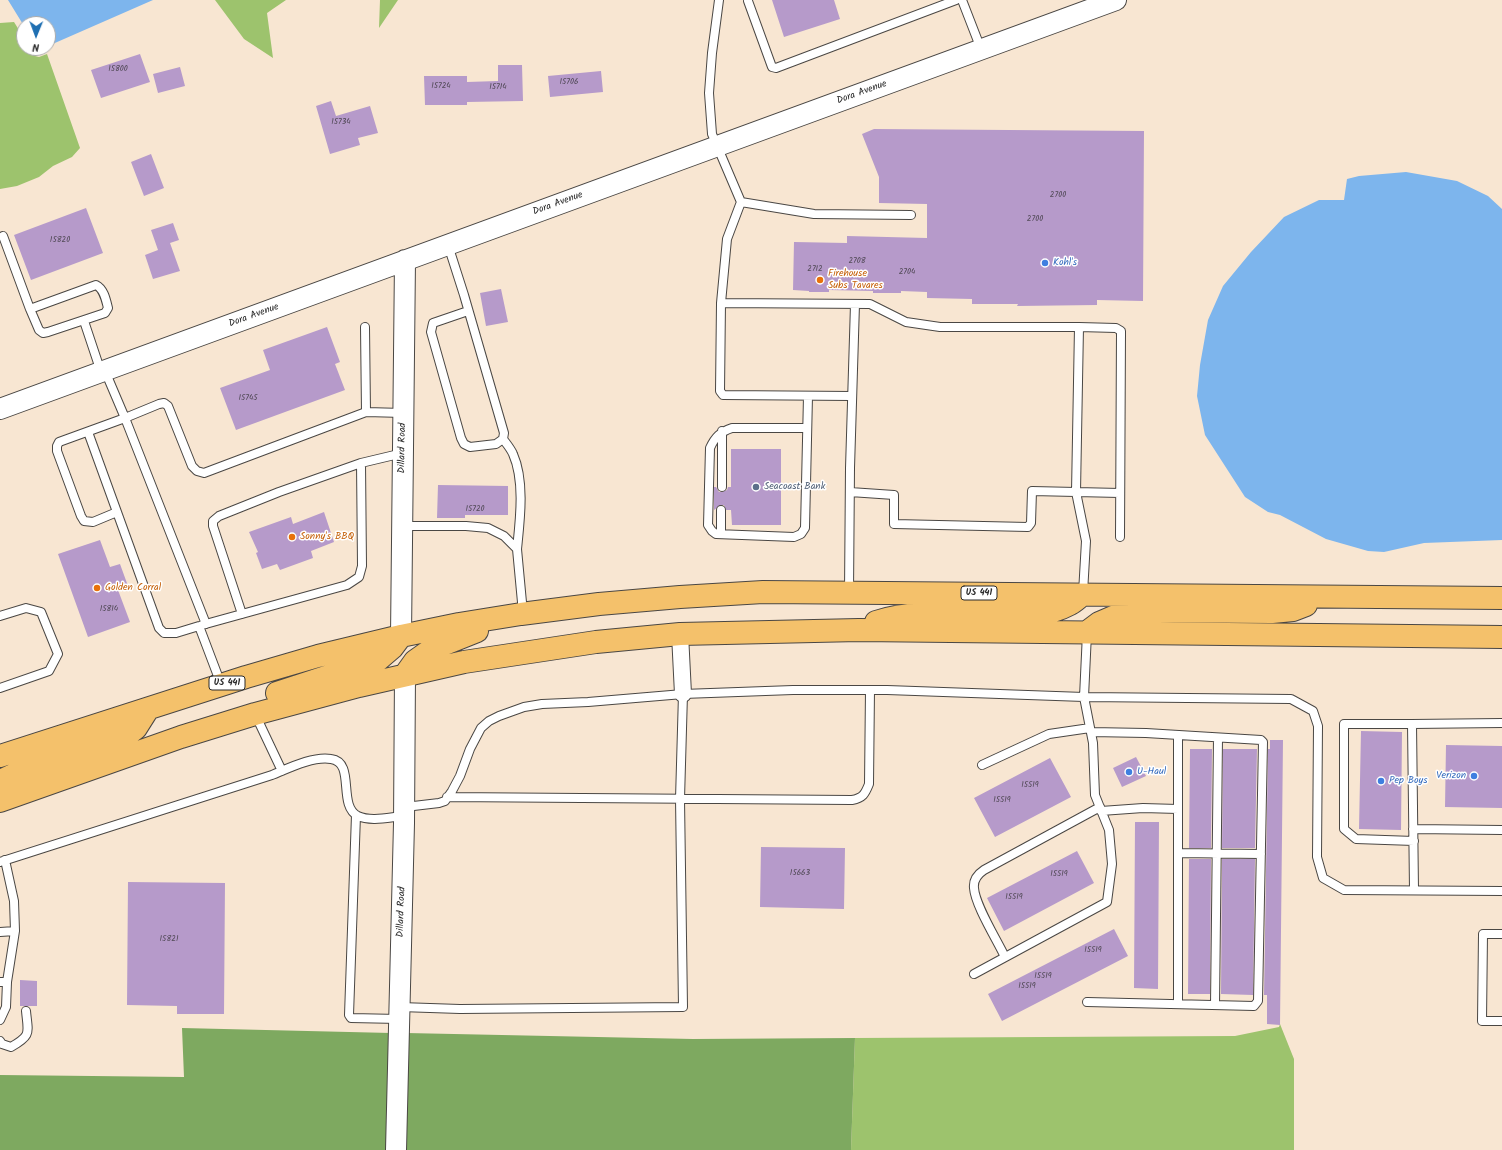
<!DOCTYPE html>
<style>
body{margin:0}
#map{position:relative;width:1502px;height:1150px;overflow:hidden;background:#f8e6d2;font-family:Kalam,sans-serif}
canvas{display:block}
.north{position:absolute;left:16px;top:16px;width:40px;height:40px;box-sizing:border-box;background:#fff;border:1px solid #aaa;border-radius:50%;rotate:181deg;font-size:11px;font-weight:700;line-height:16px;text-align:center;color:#2b2b2b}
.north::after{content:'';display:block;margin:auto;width:14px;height:18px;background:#1f6fb2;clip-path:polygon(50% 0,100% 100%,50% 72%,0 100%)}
</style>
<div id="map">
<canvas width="1502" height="1150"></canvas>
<div class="north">N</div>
</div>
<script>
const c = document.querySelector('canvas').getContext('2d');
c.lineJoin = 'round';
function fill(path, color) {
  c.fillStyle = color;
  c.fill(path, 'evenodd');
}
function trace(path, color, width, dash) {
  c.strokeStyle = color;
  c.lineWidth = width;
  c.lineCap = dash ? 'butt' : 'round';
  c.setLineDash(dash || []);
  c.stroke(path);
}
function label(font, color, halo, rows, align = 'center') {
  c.font = font + ' Kalam,sans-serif';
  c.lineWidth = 3;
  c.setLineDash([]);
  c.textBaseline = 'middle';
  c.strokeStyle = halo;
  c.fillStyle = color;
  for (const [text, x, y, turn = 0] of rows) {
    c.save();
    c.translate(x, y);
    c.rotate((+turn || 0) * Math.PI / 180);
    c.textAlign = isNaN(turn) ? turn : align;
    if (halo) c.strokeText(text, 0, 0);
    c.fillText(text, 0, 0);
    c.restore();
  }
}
const green = new Path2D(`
 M 215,0 L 286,0 L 267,13 L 273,58 L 244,39 Z
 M 380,0 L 398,0 L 379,28 Z
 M 14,22 L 24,38 L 24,48 L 30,48 L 35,56 L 39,57 L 47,54 L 80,148 L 72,157 L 53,166 L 39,177 L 17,186 L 0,189 L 0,23 Z
 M 1280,1024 L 1294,1059 L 1294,1150 L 851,1150 L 855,1038 L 1235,1036 L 1279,1027 Z`);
const forest = new Path2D(`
 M 182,1028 L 391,1033 L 388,1150 L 0,1150 L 0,1075 L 184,1077 Z
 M 406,1033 L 693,1039 L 855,1038 L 851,1150 L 404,1150 Z`);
const water = new Path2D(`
 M 8,0 L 153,0 L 48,46 L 48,24 L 24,24 L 24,26 Z
 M 1406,172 L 1457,181 L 1488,196 L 1502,209 L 1502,540 L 1424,543 L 1384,552 L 1368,551 L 1326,539 L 1280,515 L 1268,512 L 1245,497 L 1205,435 L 1197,396 L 1200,365 L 1208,320 L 1223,286 L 1251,252 L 1284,217 L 1319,200 L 1344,200 L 1347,179 L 1359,176 Z`);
const building = new Path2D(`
 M 772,0 L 834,0 L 840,19 L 784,37 Z
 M 140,54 L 150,82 L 101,98 L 91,70 Z
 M 498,65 L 522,65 L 523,101 L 467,102 L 467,105 L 425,105 L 424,76 L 467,76 L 467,82 L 498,81 Z
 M 180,67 L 185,86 L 158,93 L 153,74 Z
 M 601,71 L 603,92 L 550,97 L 548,76 Z
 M 331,101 L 336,116 L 370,106 L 378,133 L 358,138 L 360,145 L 330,154 L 316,106 Z
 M 874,129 L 1144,131 L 1143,301 L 1097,300 L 1097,305 L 1017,306 L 1018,304 L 972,304 L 972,299 L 927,298 L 927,292 L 901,291 L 901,293 L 873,293 L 873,291 L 829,290 L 829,292 L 809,292 L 809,291 L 793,290 L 794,242 L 847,243 L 847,236 L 927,238 L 927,204 L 879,203 L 879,177 L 862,134 Z
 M 151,154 L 164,188 L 144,196 L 131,162 Z
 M 86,208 L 103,253 L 31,280 L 14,235 Z
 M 173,223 L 179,240 L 170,243 L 180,271 L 153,279 L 145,255 L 158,250 L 151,230 Z
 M 501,289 L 508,322 L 486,326 L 480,293 Z
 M 327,327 L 340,362 L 335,364 L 345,390 L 236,430 L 220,388 L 270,370 L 263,350 Z
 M 731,449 L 781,449 L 781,525 L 732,525 L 731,510 L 726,510 L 724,505 L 721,505 L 714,510 L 714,487 L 716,487 L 719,492 L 722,492 L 727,490 L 728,487 L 731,487 Z
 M 438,485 L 508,486 L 508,515 L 465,515 L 465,518 L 437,518 Z
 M 324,512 L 334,542 L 311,551 L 313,558 L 280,570 L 277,564 L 262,569 L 256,553 L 258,552 L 249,532 L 291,517 L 293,524 Z
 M 100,540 L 110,567 L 120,564 L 128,586 L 118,590 L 130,622 L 88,637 L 58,554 Z
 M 1361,731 L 1402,732 L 1401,830 L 1359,829 Z
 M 1270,740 L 1283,740 L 1280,1025 L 1267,1024 L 1267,995 L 1264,995 L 1268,749 L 1270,749 Z
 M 1446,745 L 1502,746 L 1502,808 L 1445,807 Z
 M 1190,749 L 1212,749 L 1211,848 L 1189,848 Z
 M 1223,749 L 1257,749 L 1255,848 L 1222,848 Z
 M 1136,757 L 1146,776 L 1122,787 L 1113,768 Z
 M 1050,758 L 1071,797 L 995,837 L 974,798 Z
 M 1135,822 L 1159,822 L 1158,989 L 1134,988 Z
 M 761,847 L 845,848 L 844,909 L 760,907 Z
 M 1077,851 L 1094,883 L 1004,931 L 987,898 Z
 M 1189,859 L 1211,859 L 1210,994 L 1188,994 Z
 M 1222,859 L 1255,859 L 1253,995 L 1221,994 Z
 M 128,882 L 225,883 L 224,1014 L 177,1014 L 177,1006 L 127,1005 Z
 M 1114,929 L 1128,956 L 1002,1021 L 988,994 Z
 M 20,980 L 37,981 L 37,1006 L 20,1006 Z`);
const service = new Path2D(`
 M 719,0 L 712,53 L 709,93 L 712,134 L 741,202 L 727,239 L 721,303 L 870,304 L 906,322 L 940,327 L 1079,327 L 1076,492 L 1086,541 L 1083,593
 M 962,0 L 981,49
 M 748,1 L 772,67 L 776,68 L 956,0
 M 741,202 L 814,214 L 911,215
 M 3,236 L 30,309
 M 448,245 L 464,295 L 504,433 L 503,439 L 496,444 L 470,447 L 464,444 L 461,438 L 431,332 L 433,323 L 468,311
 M 96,285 C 104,289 106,300 108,308 L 105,313 L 48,332 L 43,333 L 39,330 L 30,309 Z
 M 721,303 L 720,391 L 723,395 L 852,396
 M 84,321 L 101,372
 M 365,327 L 366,412 L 403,413
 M 1079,327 L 1116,328 L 1121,331 L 1120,537
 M 105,371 L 125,418 L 59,442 L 57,446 L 57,451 L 81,516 L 84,521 L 93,522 L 117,512 L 159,628 L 164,633 L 176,633 L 199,626 L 221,684
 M 806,428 L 732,428 C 720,432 715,437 710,448 L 708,525 L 712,531 L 716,534 L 794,537 L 801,534 L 805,528 L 808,396
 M 88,432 L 117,512
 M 503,439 C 506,443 511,449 513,454 C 525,481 520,520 517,549
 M 722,487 L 722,431
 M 850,492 L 894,495 L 894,524 L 1028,527 L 1031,523 L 1032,491 L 1120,493
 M 403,526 L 466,526 L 488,528 L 504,536 L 517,549 L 523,613
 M 721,534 L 721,510
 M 849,592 L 850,468 L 855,304
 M 242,614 L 213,526 L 213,521 L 219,516 L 279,492 L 361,463
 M 0,616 L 26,608 L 41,612 L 58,654 L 49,671 L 0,688
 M 206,624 L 125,418 L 159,404 L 164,403 L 168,406 L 192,466 L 197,471 L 204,473 L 366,412
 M 202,625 L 347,585 L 359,577 L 362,566 L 361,463 L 403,453
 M 255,714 L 282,771
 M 1412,724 L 1344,724 L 1344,829 L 1356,839 L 1414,841
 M 1178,735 L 1178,1004
 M 982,765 L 1049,734 L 1090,728
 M 447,797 L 852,800 C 863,798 865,794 869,784 L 870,690
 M 405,807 L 439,803 L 445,801 L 452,791 L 460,776 L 470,749 L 481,728 L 489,721 L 499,716 L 524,707 L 542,704 L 588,702 L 683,694 L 793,690 L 887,690 L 1084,697 L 1291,699 L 1313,711 L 1318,726 L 1317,857 L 1323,878 L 1344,890 L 1502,891
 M 1101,811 L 1143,808 L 1178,809
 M 356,815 L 349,1015 L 351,1018 L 399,1019
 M 1413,829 L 1502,830
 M 1178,853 L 1261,854
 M 0,862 L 272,775 C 289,768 313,756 331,759 C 356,762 337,806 358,816 C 371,822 390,817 403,816
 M 1414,890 L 1412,724 L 1502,723
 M 0,932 L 15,931
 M 1502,934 L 1483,934 L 1482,1021 L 1502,1021
 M 1005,957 C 997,940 975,905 974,888 C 973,879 978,874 984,870 L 1100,807
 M 974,974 L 1107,902 L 1112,864 L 1109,830 L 1095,795 L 1093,743 L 1084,697 L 1087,633
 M 0,982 L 7,982 L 15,931 L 14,901 L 5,860
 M 1087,1002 L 1254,1006 L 1258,1001 L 1263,742 L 1261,740 L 1146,733 L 1091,732
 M 1215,1005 L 1218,738
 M 400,1007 L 460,1009 L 683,1007 L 680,799 L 683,694
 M 0,1020 L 6,1007 L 7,982
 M 0,1041 L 2,1044 L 11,1047 C 32,1035 28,1033 26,1011`);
const minor = new Path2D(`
 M 680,634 L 683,694`);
const tertiary = new Path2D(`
 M 0,409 L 1116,0
 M 401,636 L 405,260
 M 396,1150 L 404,823 L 405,675`);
const primary = new Path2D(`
 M 876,622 C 914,609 959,615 998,616 C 1022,616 1048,616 1070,604 C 1074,602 1078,598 1082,595
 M 1087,632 L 1099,623 L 1120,614 L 1142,611 L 1272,612 L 1293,610 L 1306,605
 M 405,675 L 415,661 L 432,649 L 477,631
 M 277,693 L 378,660 L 392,648 L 401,636
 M 0,756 L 246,677 L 318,656 L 401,636 L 459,624 L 521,614 L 599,604 L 680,597 L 763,592 L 1502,598
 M 0,781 L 13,775 L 127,735 L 136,728 L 148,709
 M 0,801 L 181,737 L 255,714 L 359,686 L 464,662 L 596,642 L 680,634 L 859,630 L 1502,637`);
const markers = [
 [1045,263,4,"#3f7fe0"],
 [820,280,4,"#e8710a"],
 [756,487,4,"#5c6f8a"],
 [292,537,4,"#e8710a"],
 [97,588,4,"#e8710a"],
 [1129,772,4,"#3f7fe0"],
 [1474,776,4,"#3f7fe0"],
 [1381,781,4,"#3f7fe0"]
];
const numberNames = [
 ["15800",118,70],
 ["15706",569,83],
 ["15724",441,87],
 ["15714",498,88],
 ["15734",341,123],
 ["2700",1058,196],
 ["2700",1035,220],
 ["15820",60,241],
 ["2708",857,262],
 ["2712",815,270],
 ["2704",907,273],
 ["15745",248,399],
 ["15720",475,510],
 ["15814",109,610],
 ["15519",1030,786],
 ["15519",1002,801],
 ["15663",800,874],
 ["15519",1059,875],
 ["15519",1014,898],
 ["15821",169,940],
 ["15519",1093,951],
 ["15519",1043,977],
 ["15519",1027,987]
];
const shields = [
 [979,593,36],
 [227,683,36]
];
const shieldNames = [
 ["US 441",979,593],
 ["US 441",227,683]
];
const streetNames = [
 ["Dora Avenue",862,93,-20],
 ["Dora Avenue",558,204,-20],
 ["Dora Avenue",254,316,-20],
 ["Dillard Road",403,448,-89],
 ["Dillard Road",402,912,-88]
];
const shopNames = [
 ["Kohl's",1053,263],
 ["U-Haul",1137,772],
 ["Verizon",1466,776,"right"],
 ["Pep Boys",1389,781]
];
const foodNames = [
 ["Firehouse",828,274],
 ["Subs Tavares",828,286],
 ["Sonny's BBQ",300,537],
 ["Golden Corral",105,588]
];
const serviceNames = [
 ["Seacoast Bank",764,487]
];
fill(green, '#9dc36d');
fill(forest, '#7ea960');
fill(water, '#7db5ed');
fill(building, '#b69aca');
trace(service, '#4a4744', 10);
trace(minor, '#4a4744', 18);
trace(tertiary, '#4a4744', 22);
trace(primary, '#4a4744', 24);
trace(service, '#fff', 8);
trace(minor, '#fff', 16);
trace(tertiary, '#fff', 20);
trace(primary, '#f4c16b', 22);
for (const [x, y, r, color] of markers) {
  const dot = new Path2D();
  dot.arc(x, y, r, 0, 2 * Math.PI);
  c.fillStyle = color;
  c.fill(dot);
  trace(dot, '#fff', 1.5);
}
label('8px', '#4e4753', null, numberNames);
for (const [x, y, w] of shields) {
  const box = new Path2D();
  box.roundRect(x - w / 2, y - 7, w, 14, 3);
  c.fillStyle = '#fff';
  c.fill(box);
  trace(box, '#2b2b2b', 1);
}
label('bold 9px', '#2b2b2b', null, shieldNames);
label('10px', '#2b2b2b', '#fff', streetNames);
label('10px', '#366cbe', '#fff', shopNames, 'left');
label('10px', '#c56008', '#fff', foodNames, 'left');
label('10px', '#4e5e75', '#fff', serviceNames, 'left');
</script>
